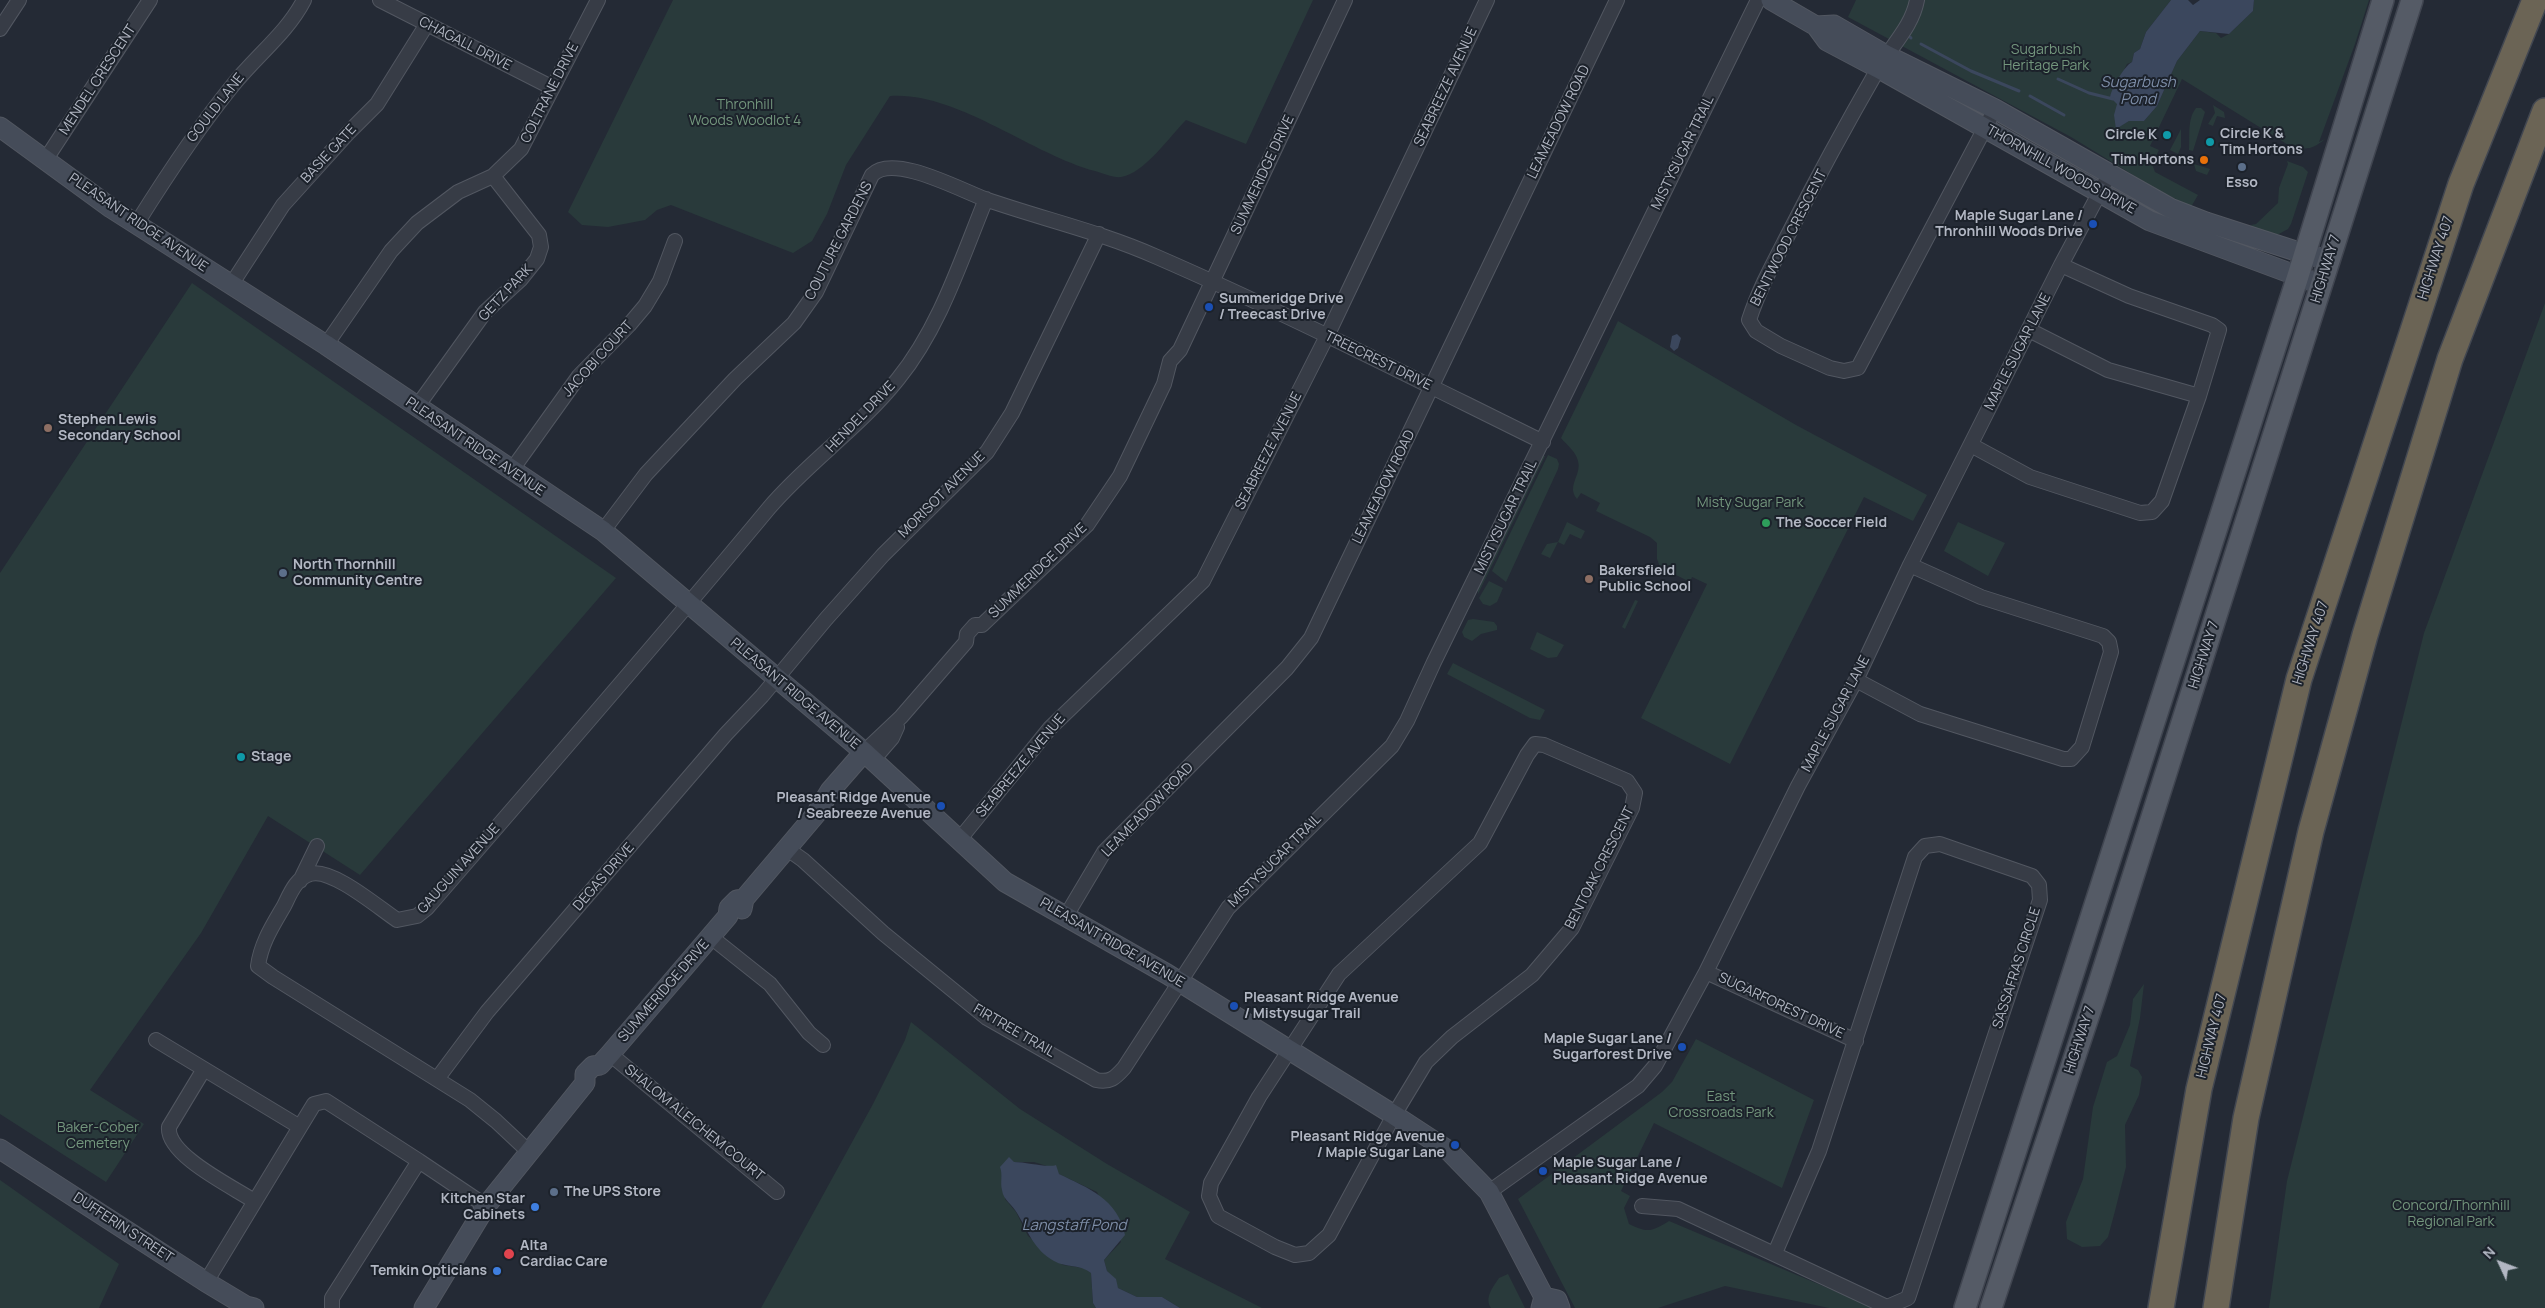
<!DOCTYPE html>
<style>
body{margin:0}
#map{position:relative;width:2545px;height:1308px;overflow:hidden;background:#242a35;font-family:Manrope,sans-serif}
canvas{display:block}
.north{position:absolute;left:2475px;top:1238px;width:50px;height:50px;-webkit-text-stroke:4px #1c222b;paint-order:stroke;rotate:313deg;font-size:14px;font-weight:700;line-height:20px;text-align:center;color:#b2b7c3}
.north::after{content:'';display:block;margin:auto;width:18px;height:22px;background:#b2b7c3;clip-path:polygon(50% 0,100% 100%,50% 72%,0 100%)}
</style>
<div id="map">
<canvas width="2545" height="1308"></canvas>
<div class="north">N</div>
</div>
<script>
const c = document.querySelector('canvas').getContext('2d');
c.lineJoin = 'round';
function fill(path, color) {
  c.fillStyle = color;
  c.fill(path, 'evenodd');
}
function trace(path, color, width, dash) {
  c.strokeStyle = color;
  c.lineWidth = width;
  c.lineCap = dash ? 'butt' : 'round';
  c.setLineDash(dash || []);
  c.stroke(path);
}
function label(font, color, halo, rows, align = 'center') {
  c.font = font + ' Manrope,sans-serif';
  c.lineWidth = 4;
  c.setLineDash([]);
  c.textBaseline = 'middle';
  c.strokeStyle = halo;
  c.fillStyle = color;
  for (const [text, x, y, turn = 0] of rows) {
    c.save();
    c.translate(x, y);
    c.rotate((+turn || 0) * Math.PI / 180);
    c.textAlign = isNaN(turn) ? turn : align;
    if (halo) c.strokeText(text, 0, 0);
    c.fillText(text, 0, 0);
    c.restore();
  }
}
const green = new Path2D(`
 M 673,0 L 1313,0 L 1246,144 L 1186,120 C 1170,136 1144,174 1121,177 C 1114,178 1102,173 1095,171 C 1031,154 956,91 890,96 L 846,165 L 827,214 L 812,241 L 793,253 L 671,205 L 657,210 L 645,220 L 608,227 L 582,225 L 568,212 Z
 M 1856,0 L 2171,0 L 2146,32 L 2140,49 L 2134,53 L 2132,62 L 2127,64 L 2110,97 L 2117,103 L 2116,128 L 2129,121 L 2144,121 L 2157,106 L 2177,61 L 2200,31 L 2216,33 L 2221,38 L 2229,34 L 2253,11 L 2254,0 L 2369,0 L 2355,44 L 2319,142 L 2325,139 C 2312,150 2306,150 2290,146 L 2182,79 L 2150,146 L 2159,150 L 2152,164 L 2155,172 L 2198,195 L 2191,207 L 2156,189 L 2071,137 L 1848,17 Z
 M 2213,105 L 2224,112 L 2225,118 L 2217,116 L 2213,126 L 2208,124 L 2215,113 Z
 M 2196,108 L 2201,108 L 2205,112 L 2193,151 L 2189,150 C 2190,137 2187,119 2196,108 Z
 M 2181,129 L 2181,147 L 2178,154 L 2170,150 Z
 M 2287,161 L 2303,167 L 2308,172 L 2291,224 L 2288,229 L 2277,235 L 2252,227 L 2251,225 L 2256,224 L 2278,203 L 2279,188 L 2288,164 Z
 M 2194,164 L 2210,169 L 2207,175 L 2196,171 Z
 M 192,283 L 616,578 L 360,875 L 268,816 L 201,933 L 90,1090 L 144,1124 L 106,1182 L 0,1114 L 0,573 Z
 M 2545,303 L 2545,1308 L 2269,1308 L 2287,1181 L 2424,633 Z
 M 1618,321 L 1796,425 L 1927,495 L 1913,521 L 1864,497 L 1730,764 L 1641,718 L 1707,584 L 1692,577 L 1690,582 L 1660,567 L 1657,559 L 1657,543 L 1650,537 L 1596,511 L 1600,503 L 1581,493 L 1577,499 C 1566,486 1582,475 1578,461 C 1576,452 1567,445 1561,438 Z
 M 1548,455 L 1557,459 L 1559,464 L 1558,469 L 1506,582 L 1492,571 Z
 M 1542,456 L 1545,456 L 1478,594 L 1478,588 Z
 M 1567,522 L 1585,531 L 1581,539 L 1570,534 L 1564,545 L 1558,542 L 1550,558 L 1541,554 L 1547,544 L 1558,542 Z
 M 1958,522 L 2005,543 L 1988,576 L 1944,551 Z
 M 1489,581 L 1503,588 L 1497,602 L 1490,606 L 1483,604 L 1479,598 Z
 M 1635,600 L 1638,601 L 1625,629 L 1622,627 Z
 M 1473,619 L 1494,622 L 1497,626 L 1497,630 L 1481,634 L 1472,641 L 1464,637 L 1462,632 L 1468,620 Z
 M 1537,632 L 1564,645 L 1557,657 L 1548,658 L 1530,649 Z
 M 1453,663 L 1545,710 L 1540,720 L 1530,718 L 1447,674 Z
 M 2144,984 L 2140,1018 L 2130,1066 L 2138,1070 L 2142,1077 L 2139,1095 L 2125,1125 L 2126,1167 L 2115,1211 L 2108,1237 L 2100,1246 L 2082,1247 L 2067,1239 L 2066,1222 L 2083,1179 L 2093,1107 L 2107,1062 L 2117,1056 L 2130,1025 L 2133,999 Z
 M 911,1022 L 1020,1109 L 1107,1164 L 1190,1212 L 1165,1259 L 1262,1308 L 1180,1308 L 1162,1297 L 1137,1297 L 1118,1288 L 1113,1278 L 1107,1271 L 1104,1260 L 1121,1242 L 1097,1192 L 1059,1174 L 1050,1167 L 1034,1162 L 1014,1162 L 1005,1199 L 1016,1212 L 1028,1236 L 1063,1265 L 1084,1268 L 1091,1273 L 1093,1303 L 1096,1308 L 761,1308 L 873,1104 L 905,1040 Z
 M 1696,1039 L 1814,1100 L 1782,1188 L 1654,1123 L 1621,1191 L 1630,1196 L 1624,1208 L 1629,1224 C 1648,1233 1651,1232 1669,1221 L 1875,1308 L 1829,1308 L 1725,1286 L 1658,1308 L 1575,1308 L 1518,1199 L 1662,1092 L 1672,1082 Z
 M 0,1180 L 119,1264 L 99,1308 L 0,1308 Z
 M 1508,1274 L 1525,1308 L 1491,1308 C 1484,1298 1493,1287 1499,1278 Z`);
const water = new Path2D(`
 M 2171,0 L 2188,0 L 2193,5 L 2200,0 L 2254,0 L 2253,11 L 2229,34 L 2200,31 L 2177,61 L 2157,106 L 2144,121 L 2129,121 L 2116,129 L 2114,115 L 2117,104 L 2110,97 C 2112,88 2124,66 2132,62 L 2134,53 L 2140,49 L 2146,32 Z
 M 1677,334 L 1681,338 L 1678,348 L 1674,351 L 1670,347 L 1672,336 Z
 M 1009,1157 L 1014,1162 C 1026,1162 1047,1168 1056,1165 L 1059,1174 C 1088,1188 1118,1199 1125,1235 L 1104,1260 L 1107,1271 L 1116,1279 L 1118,1288 L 1137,1297 L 1162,1297 L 1180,1308 L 1096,1308 L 1093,1303 L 1091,1273 C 1080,1264 1066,1268 1054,1261 C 1034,1250 1028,1231 1017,1213 C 1013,1205 1003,1200 1002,1190 C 1000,1182 1003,1175 1000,1167 Z`);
const stream = new Path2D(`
 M 1910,37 L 1911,38
 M 1921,44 L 1971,71 L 2019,91
 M 2058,79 L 2089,93 L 2113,99
 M 2030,96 L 2064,115`);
const street = new Path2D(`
 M 380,0 L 551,87
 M 1917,0 C 1912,27 1891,46 1878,69 C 1847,123 1817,178 1789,233 C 1774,262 1759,289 1749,320 L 1756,331 L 1781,346 L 1830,368 L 1844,371 L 1858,368 L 1995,109
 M 0,29 L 19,0
 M 46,159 L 150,0
 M 137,223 C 167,175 197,129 233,85 C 256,56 287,33 304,0
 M 231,285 L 283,205 L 349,132 L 377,104 L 427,24
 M 2029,330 L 2108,370 L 2199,396
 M 326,345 L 391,251 L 417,223 L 458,192 L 493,176 L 521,149 L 598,0
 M 416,408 L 485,312 L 521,279 L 537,259 L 541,247 L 539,235 L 493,176
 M 1971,445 L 2030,477 L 2140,513 L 2152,512 L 2162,501 L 2199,396 L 2219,330 L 2212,325 L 2129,296 L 2061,265
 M 511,471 L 579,376 L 629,325 L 645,306 L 660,281 L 675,241
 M 603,531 L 646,474 L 735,379 L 794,323 L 816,292 L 872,175 C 893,153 960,190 985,199 C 1042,219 1101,232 1157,257 C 1288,314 1415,379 1543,442
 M 1856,680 L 1920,714 L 2063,759 L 2071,759 L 2082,747 L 2111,652 L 2109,642 L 2103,636 L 1981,597 L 1910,565
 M 1535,744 L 1544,745 L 1627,781 L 1635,793 L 1632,808 L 1572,928 L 1532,975 L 1452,1037 L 1426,1062 L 1394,1115 L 1329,1235 L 1309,1253 L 1295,1255 L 1275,1247 L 1218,1216 L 1209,1196 L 1211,1183 L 1259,1097 L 1339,974 L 1480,843 L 1527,755 Z
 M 864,752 L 901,717 L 966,642 L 967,634 L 975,625 L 982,625 L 1087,525 L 1120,476 L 1164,384 L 1170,361 L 1180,350 L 1345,0
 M 873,760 L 892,738 L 897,727
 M 959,840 L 1050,728 L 1203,581 L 1327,336 L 1487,0
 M 786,848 L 803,860 L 883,933 L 987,1018 L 1096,1080 C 1110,1083 1115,1078 1124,1068 L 1228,908 L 1392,746 L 1407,721 L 1434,662 L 1758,0
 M 300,881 L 317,846
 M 1066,916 L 1104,852 L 1287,668 L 1311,638 L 1617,0
 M 711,937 L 770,984 L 809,1033 L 823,1045
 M 1706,972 L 1856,1041
 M 156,1040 L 300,1127 L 206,1282
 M 610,1054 L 777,1192
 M 204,1069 L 169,1127 C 166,1155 233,1187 254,1201
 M 437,1079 L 487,1012 L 726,734 L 762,696 L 826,619 L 883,555 L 987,452 L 1012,413 L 1099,234
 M 300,1127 L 314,1104 L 326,1101 L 419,1161
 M 528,1151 L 496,1121 L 470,1100 L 273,977 L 258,966 C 261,943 273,925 284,906 C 290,894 296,878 310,874 C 331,867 379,908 397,920 L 417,916 L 427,908 C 542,775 657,643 769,508 C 807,463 860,427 898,379 C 940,327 961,260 986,199
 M 1489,1192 L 1638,1086 L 1655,1066 L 1706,972 L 1798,786 L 1856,680 L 1910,565 L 2061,265 L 2109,175
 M 1642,1206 L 1678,1209 L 1887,1307 L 1908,1298 L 2040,900 L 2039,885 L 2032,876 L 1940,844 L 1925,846 L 1915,857 L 1819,1151 L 1775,1253
 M 332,1308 L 332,1298 L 419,1161 L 486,1206`);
const secondary = new Path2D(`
 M 1771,0 L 1816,26 L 1827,41 L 1878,68 L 2150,221 L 2322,285
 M 1816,26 L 1834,25 L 1886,55 L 1995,109 L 2170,208 L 2206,222 L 2305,254 L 2329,260
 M 0,127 L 111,208 L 326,345 L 603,531 L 864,752 L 1005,882 L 1167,974 L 1394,1115 L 1449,1151 L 1489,1192 L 1544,1297 L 1541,1308
 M 742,909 L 744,899 L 816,814 L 830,791 L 864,752
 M 0,1149 L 206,1282 L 246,1306 L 254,1308
 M 1544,1297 L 1557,1300 L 1560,1308
 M 424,1308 L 486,1206 L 585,1083 L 585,1074 L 593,1066 L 600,1065 L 610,1054 L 728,916 L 729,908 L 737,900 L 744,899`);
const primary = new Path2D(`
 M 1965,1308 L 2298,276 L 2383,0
 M 1991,1308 L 2095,996 L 2412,0`);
const highway = new Path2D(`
 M 2161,1308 L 2199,1089 L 2299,679 L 2461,184 L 2535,0
 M 2216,1308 L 2246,1118 L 2311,831 L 2365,635 L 2450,359 L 2545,111`);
const markers = [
 [2167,135,5,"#0f9aa8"],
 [2210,142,5,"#0f9aa8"],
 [2204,160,5,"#e8710a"],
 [2242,167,5,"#5c6f8a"],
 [2093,224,5,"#1a4fb4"],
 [1209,307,5,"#1a4fb4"],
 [48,428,5,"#8d6e63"],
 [1766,523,5,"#2e9e5b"],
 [283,573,5,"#5c6f8a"],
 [1589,579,5,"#8d6e63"],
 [241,757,5,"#0f9aa8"],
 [941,806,5,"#1a4fb4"],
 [1234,1006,5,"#1a4fb4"],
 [1682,1047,5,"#1a4fb4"],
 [1455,1145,5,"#1a4fb4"],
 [1543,1171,5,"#1a4fb4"],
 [554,1192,5,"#5c6f8a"],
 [535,1207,5,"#3f7fe0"],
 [509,1254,6,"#e0444e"],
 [497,1271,5,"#3f7fe0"]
];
const streetNames = [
 ["CHAGALL DRIVE",465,44,27],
 ["MENDEL CRESCENT",98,80,-57],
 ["SEABREEZE AVENUE",1446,87,-65],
 ["COLTRANE DRIVE",550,93,-63],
 ["GOULD LANE",216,108,-52],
 ["LEAMEADOW ROAD",1559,122,-64],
 ["MISTYSUGAR TRAIL",1683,153,-64],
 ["BASIE GATE",329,154,-47],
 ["THORNHILL WOODS DRIVE",2061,170,29],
 ["SUMMERIDGE DRIVE",1263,175,-65],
 ["PLEASANT RIDGE AVENUE",138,223,34],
 ["BENTWOOD CRESCENT",1789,238,-63],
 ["COUTURE GARDENS",839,241,-63],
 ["HIGHWAY 407",2436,258,-72],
 ["HIGHWAY 7",2326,269,-73],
 ["GETZ PARK",506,293,-47],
 ["MAPLE SUGAR LANE",2018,352,-63],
 ["JACOBI COURT",598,359,-48],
 ["TREECREST DRIVE",1378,361,26],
 ["HENDEL DRIVE",861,417,-46],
 ["PLEASANT RIDGE AVENUE",475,447,34],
 ["SEABREEZE AVENUE",1269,451,-63],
 ["LEAMEADOW ROAD",1384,487,-64],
 ["MORISOT AVENUE",942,495,-45],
 ["MISTYSUGAR TRAIL",1506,517,-64],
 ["SUMMERIDGE DRIVE",1038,571,-44],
 ["HIGHWAY 407",2311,643,-72],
 ["HIGHWAY 7",2204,655,-72],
 ["PLEASANT RIDGE AVENUE",795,694,40],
 ["MAPLE SUGAR LANE",1836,714,-62],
 ["SEABREEZE AVENUE",1021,766,-50],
 ["LEAMEADOW ROAD",1148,810,-46],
 ["MISTYSUGAR TRAIL",1275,861,-45],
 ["BENTOAK CRESCENT",1600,868,-63],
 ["GAUGUIN AVENUE",459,869,-48],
 ["DEGAS DRIVE",604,877,-49],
 ["PLEASANT RIDGE AVENUE",1112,943,30],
 ["SASSAFRAS CIRCLE",2017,968,-72],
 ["SUMMERIDGE DRIVE",664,991,-49],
 ["SUGARFOREST DRIVE",1781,1006,25],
 ["FIRTREE TRAIL",1014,1031,30],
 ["HIGHWAY 407",2212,1036,-76],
 ["HIGHWAY 7",2080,1040,-72],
 ["SHALOM ALEICHEM COURT",694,1123,39],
 ["DUFFERIN STREET",123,1228,33]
];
const parkNames = [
 ["Sugarbush",2046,50],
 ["Heritage Park",2046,66],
 ["Thronhill",745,105],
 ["Woods Woodlot 4",745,121],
 ["Misty Sugar Park",1750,503],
 ["East",1721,1097],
 ["Crossroads Park",1721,1113],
 ["Baker-Cober",98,1128],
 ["Cemetery",98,1144],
 ["Concord/Thornhill",2451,1206],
 ["Regional Park",2451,1222]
];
const poiNames = [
 ["Circle K &",2220,134],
 ["Tim Hortons",2220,150],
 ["Circle K",2157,135,"right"],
 ["Tim Hortons",2194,160,"right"],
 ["Esso",2242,183,"center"],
 ["Maple Sugar Lane /",2083,216,"right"],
 ["Thronhill Woods Drive",2083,232,"right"],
 ["Summeridge Drive",1219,299],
 ["/ Treecast Drive",1219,315],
 ["Stephen Lewis",58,420],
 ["Secondary School",58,436],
 ["The Soccer Field",1776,523],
 ["North Thornhill",293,565],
 ["Community Centre",293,581],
 ["Bakersfield",1599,571],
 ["Public School",1599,587],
 ["Stage",251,757],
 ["Pleasant Ridge Avenue",931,798,"right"],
 ["/ Seabreeze Avenue",931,814,"right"],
 ["Pleasant Ridge Avenue",1244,998],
 ["/ Mistysugar Trail",1244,1014],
 ["Maple Sugar Lane /",1672,1039,"right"],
 ["Sugarforest Drive",1672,1055,"right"],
 ["Pleasant Ridge Avenue",1445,1137,"right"],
 ["/ Maple Sugar Lane",1445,1153,"right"],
 ["Maple Sugar Lane /",1553,1163],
 ["Pleasant Ridge Avenue",1553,1179],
 ["The UPS Store",564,1192],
 ["Kitchen Star",525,1199,"right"],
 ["Cabinets",525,1215,"right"],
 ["Alta",520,1246],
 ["Cardiac Care",520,1262],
 ["Temkin Opticians",487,1271,"right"]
];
const waterNames = [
 ["Sugarbush",2138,83],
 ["Pond",2138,100],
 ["Langstaff Pond",1074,1226]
];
fill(green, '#293a3b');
fill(water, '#3b475d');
trace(stream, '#3b475d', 3);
trace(street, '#525761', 16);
trace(secondary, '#525761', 21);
trace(primary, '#404550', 24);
trace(highway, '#424751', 28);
trace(street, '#373c46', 14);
trace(secondary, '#454c59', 19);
trace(primary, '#555b66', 21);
trace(highway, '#6b6455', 25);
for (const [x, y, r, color] of markers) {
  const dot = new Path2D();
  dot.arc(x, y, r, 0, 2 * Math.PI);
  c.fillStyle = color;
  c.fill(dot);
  trace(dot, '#1c222b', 2);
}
label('14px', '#b2b7c3', '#1c222b', streetNames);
label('14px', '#73967d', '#1c222b', parkNames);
label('bold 14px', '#b2b7c3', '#1c222b', poiNames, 'left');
label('italic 15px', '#7d8da7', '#1c222b', waterNames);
</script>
